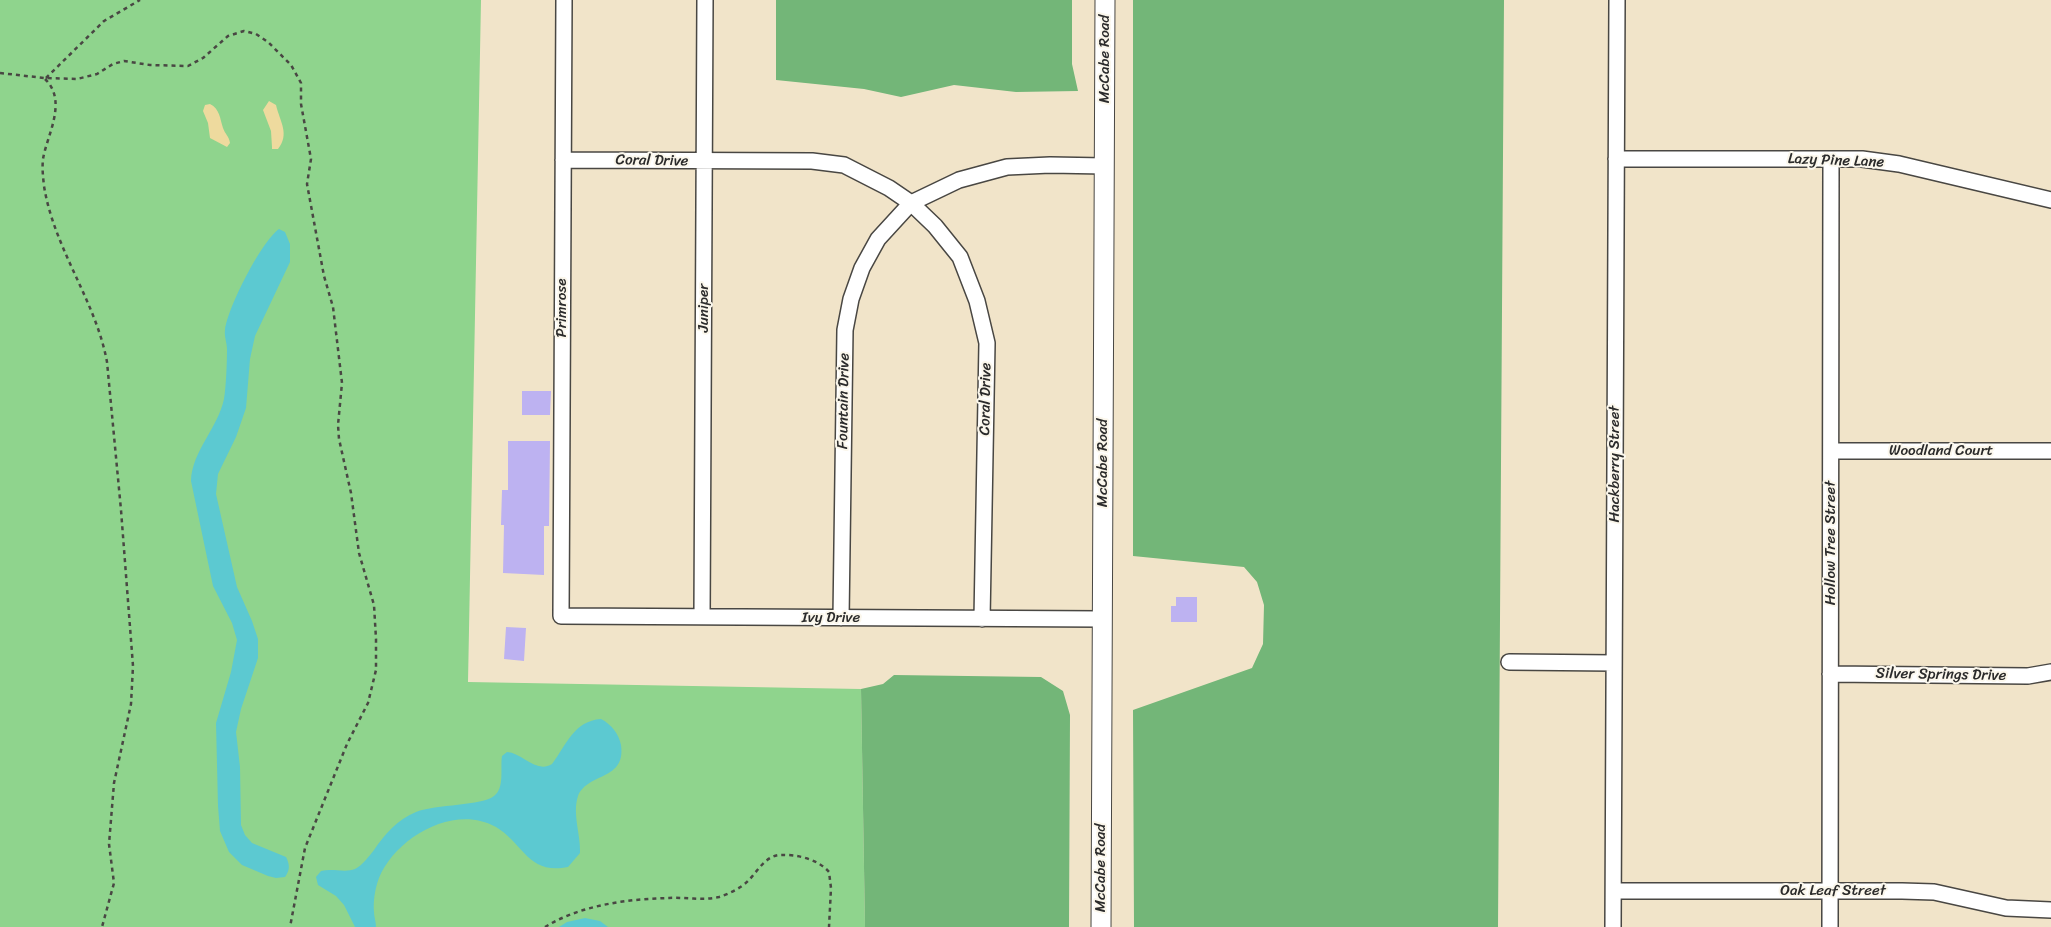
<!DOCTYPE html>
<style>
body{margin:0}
canvas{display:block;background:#f1e4c9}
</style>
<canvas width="2051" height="927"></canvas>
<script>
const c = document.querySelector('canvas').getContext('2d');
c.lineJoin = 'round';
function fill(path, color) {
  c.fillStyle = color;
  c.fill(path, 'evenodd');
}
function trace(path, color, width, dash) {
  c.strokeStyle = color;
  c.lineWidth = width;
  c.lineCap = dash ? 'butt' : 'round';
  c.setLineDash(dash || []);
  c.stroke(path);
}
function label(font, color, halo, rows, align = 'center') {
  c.font = font + ' Sriracha,sans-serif';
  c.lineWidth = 4;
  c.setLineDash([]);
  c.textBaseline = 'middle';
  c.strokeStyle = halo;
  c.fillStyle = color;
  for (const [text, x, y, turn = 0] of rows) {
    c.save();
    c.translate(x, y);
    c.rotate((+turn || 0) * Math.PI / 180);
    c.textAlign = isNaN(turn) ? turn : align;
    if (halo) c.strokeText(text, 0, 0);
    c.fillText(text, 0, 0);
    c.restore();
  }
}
const green = new Path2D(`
 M 0,0 L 481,0 L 468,682 L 861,689 L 865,927 L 0,927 Z`);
const forest = new Path2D(`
 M 776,0 L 1072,0 L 1072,64 L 1078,91 L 1016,92 L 954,85 L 901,97 L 864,89 L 776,80 Z
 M 1133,0 L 1504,0 L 1498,927 L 1134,927 L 1133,710 L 1252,668 L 1263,644 L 1264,605 L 1257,582 L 1244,567 L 1133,556 Z
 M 894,675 L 1041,677 L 1063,691 L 1070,715 L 1069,927 L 865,927 L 861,689 L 883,684 Z`);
const sand = new Path2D(`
 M 269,101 L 276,105 C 280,122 290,134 278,149 L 272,149 L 272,147 L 271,131 L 263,110 Z
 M 210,104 C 220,109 220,119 223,128 C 225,134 229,136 230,143 L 227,147 L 210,138 L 208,123 L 203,111 L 205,105 Z`);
const water = new Path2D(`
 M 279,229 L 285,232 L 290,244 L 290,262 L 255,336 L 250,359 L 246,408 L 236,437 L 218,474 L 216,494 L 237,587 L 252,621 L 258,639 L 258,658 L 241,709 L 236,732 L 240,767 L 241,825 L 245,835 L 252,843 L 286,857 C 290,865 290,870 285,877 L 276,878 L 268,876 L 242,865 L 229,852 L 220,831 L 218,806 L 216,723 L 231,672 L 237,640 L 232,623 L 213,586 L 191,481 C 192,451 218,428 224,399 C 226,386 227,363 227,349 C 227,343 224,336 225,330 C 228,307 261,242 279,229 Z
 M 601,719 C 611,724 619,734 621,745 C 626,781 588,772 578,796 C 572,814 581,835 580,853 L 568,867 C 528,875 524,844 496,827 C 454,803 395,838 379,878 C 375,888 373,902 374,912 C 374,917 376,922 376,927 L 355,927 L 344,905 L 336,896 L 318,885 L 316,877 L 321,871 C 332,868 345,873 355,869 C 363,865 369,856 374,850 C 385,834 397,820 416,812 C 436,804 482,806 494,796 C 505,788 500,767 502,756 L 507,752 C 523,753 536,774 552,764 C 567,744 574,721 601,719 Z
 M 585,918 L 600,921 L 608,927 L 559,927 L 567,922 Z`);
const building = new Path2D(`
 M 522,391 L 551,391 L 550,415 L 522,415 Z
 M 508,441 L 550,441 L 549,526 L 544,526 L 544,575 L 503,573 L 504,525 L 501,525 L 502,490 L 508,490 Z
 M 1176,597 L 1197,597 L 1197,622 L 1171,622 L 1171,606 L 1176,606 Z
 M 506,627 L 526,628 L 524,661 L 504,659 Z`);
const path = new Path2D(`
 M 0,73 L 44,78 L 77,79 L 97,74 L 113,64 L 124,61 L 150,65 L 188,66 L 203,58 L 228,36 L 244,31 L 256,34 L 268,42 L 291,65 L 301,83 L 301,104 L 311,159 L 307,184 L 324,276 L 333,307 L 342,383 L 338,425 L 339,439 L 351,493 L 359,553 L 374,605 L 376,639 L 376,670 L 368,703 L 347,744 L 305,848 L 290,927
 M 46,78 L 104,21 L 140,0
 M 45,79 C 68,101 47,135 43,159 C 42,168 43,177 44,186 C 54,249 96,301 107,362 L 121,510 L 133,666 L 131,704 L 114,783 L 109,844 L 114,883 L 102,927
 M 545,927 C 581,905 627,899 669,898 C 685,897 703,901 719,897 C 729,894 741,888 748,881 C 758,871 765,856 780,855 C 796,854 818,859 829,872 L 831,888 L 829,927`);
const minor = new Path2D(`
 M 564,0 L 561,616 L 1102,619
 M 1616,159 L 1862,159 L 1899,164 L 2051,200
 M 563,160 L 812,161 L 844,165 L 889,188 L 911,203 L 935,226 L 960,257 L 977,301 L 987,343 L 982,619
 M 1831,451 L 2051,451
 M 702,617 L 705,0
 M 841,618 L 845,330 L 851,299 L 862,268 L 878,239 L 911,203 L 959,180 L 1007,167 L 1050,165 L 1105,166
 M 1509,662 L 1614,663
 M 1830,674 L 2028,676 L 2051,672
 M 1614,891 L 1902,891 L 1934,892 L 2006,908 L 2051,910
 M 1613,927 L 1617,0
 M 1830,927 L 1831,160`);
const tertiary = new Path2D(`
 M 1101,927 L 1105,0`);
const streetNames = [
 ["McCabe Road",1105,59,-90],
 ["Coral Drive",652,161,1],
 ["Lazy Pine Lane",1836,161,2],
 ["Primrose",562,308,-90],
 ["Juniper",704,308,-90],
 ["Coral Drive",986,399,-89],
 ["Fountain Drive",844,401,-89],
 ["Woodland Court",1941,451],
 ["McCabe Road",1103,463,-90],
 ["Hackberry Street",1615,464,-90],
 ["Hollow Tree Street",1831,543,-90],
 ["Ivy Drive",831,618],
 ["Silver Springs Drive",1941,675,1],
 ["McCabe Road",1101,868,-90],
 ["Oak Leaf Street",1833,891]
];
fill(green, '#8fd48d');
fill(forest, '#73b678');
fill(sand, '#eeda9e');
fill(water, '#5cc9d1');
fill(building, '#bdb2f1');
trace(minor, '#494743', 18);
trace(tertiary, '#494743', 21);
trace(path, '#494743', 2.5, [4, 4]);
trace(minor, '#fff', 15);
trace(tertiary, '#fff', 19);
label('15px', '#2b2b2b', '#fbf7ec', streetNames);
</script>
